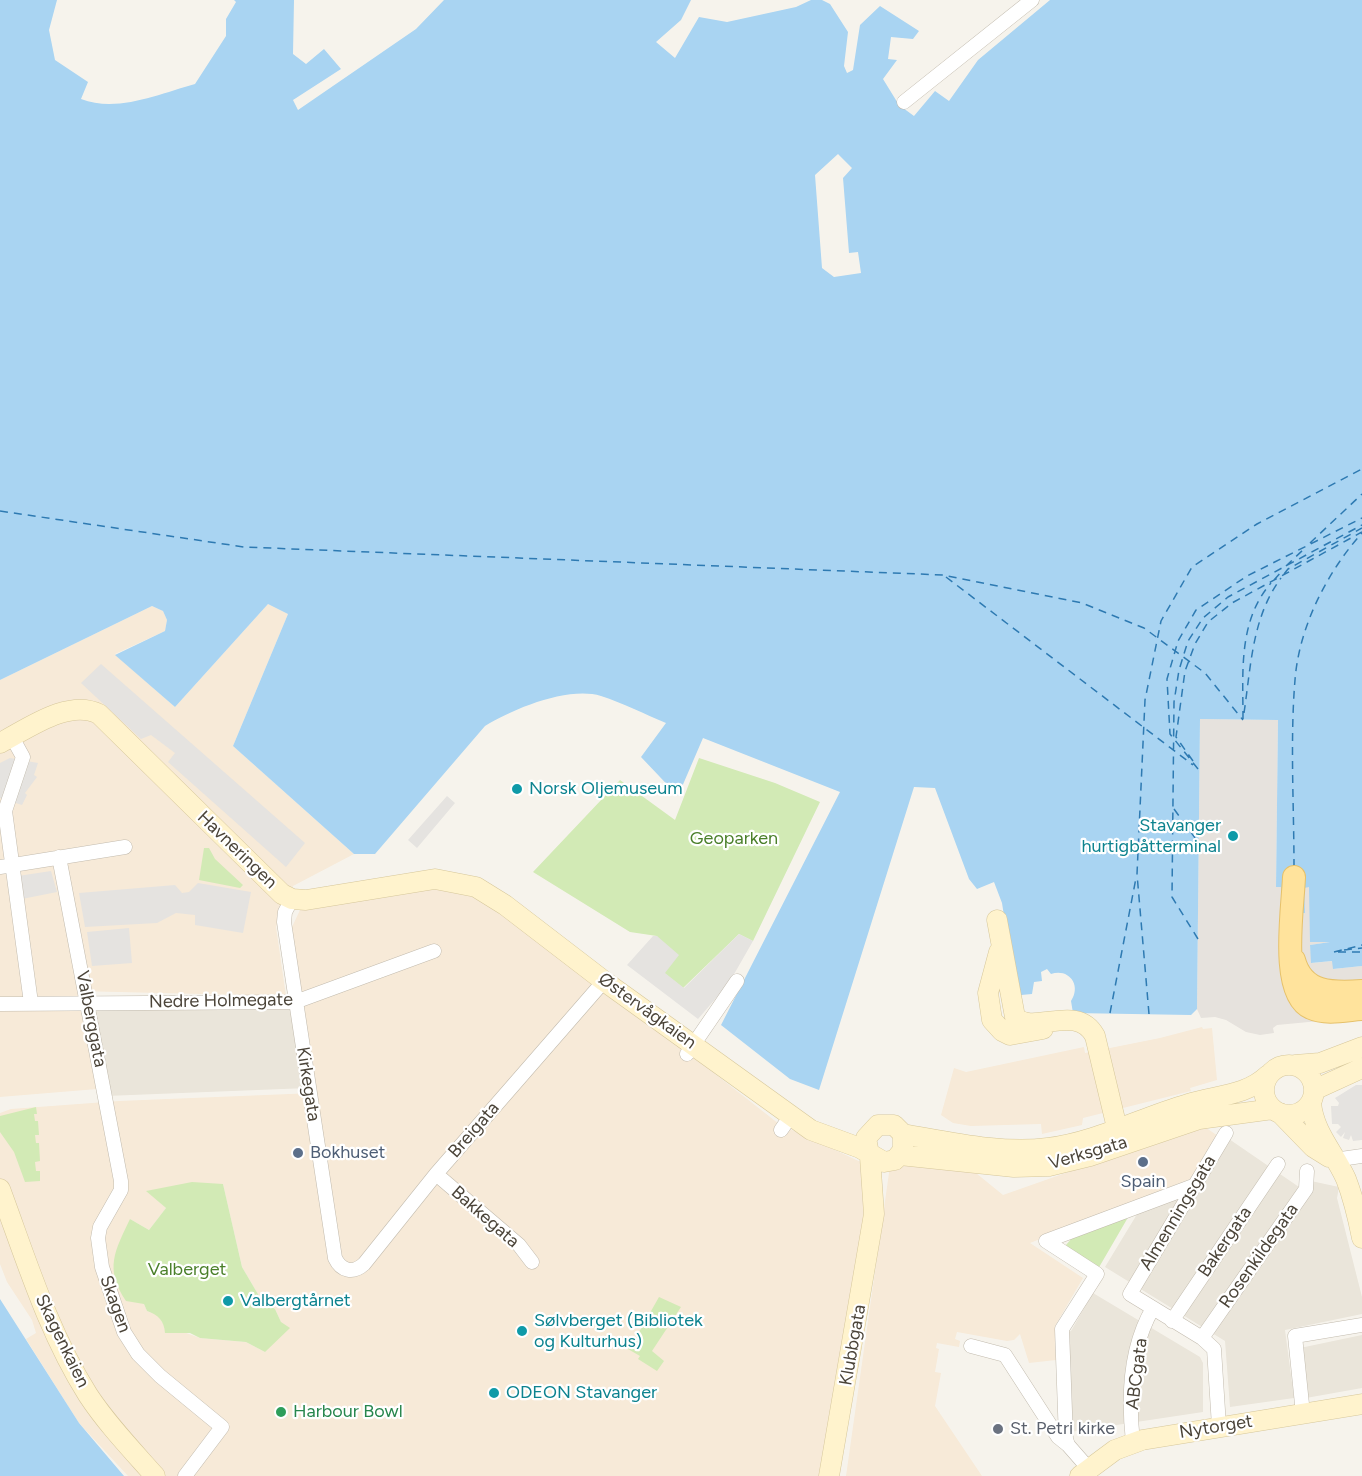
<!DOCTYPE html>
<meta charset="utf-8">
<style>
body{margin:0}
canvas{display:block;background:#f6f3ec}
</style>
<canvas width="1362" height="1476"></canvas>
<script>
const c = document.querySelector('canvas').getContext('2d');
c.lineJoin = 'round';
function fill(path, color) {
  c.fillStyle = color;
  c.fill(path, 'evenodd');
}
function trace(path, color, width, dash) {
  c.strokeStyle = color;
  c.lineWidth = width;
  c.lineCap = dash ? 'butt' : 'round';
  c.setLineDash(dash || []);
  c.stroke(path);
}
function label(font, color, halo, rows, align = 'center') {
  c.font = font + ' Figtree,sans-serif';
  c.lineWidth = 4.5;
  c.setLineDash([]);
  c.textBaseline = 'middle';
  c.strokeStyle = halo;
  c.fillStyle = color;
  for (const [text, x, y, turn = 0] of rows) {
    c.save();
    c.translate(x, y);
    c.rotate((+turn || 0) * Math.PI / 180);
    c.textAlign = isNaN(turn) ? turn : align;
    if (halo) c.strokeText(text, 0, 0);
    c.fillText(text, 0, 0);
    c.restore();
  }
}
const residential = new Path2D(`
 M 295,1002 L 308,1088 L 106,1096 L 87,1003 Z
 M 1229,1139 L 1299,1187 L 1308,1190 L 1311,1181 L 1339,1187 L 1337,1198 L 1362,1297 L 1362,1314 L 1285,1330 L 1294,1398 L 1230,1407 L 1225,1341 L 1105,1267 L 1142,1206 L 1198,1187 Z
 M 1093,1293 L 1200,1357 L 1203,1363 L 1203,1412 L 1070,1432 L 1067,1332 L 1071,1331 Z
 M 1362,1335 L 1362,1388 L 1306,1398 L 1300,1348 Z`);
const commercial = new Path2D(`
 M 268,604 L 288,614 L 233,746 L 354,854 L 293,886 L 276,927 L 286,996 L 77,991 L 97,1089 L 0,1097 L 0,680 L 152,606 L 163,611 L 167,620 L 165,631 L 115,654 L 175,707 Z
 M 433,886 L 470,890 L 608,990 L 779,1124 L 865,1164 L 867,1203 L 829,1476 L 128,1476 L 79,1423 L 26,1339 L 36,1333 L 32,1320 L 7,1282 L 0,1264 L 0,1113 L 11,1109 L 119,1101 L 314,1093 L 292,927 L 300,910 ZM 223,1184 L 242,1267 L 262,1301 L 275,1309 L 281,1322 L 265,1352 L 246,1342 L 200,1338 L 164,1325 L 158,1315 L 147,1311 L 144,1304 L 130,1219 L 149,1230 L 166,1208 L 147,1191 Z
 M 1202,1027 L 1203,1029 L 1212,1028 L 1217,1080 L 1190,1088 L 1191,1091 L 1083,1118 L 1082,1125 L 1042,1134 L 1041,1124 L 971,1126 L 953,1123 L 941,1115 L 954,1068 L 966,1072 L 1084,1047 L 1085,1053 L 1160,1038 Z
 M 1202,1125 L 1218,1136 L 1195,1177 L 1030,1243 L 1083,1278 L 1055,1326 L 1056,1360 L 1029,1363 L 1020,1334 L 1014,1340 L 1007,1341 L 957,1332 L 955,1339 L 960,1341 L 959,1347 L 937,1343 L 936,1348 L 939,1349 L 935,1372 L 941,1373 L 935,1406 L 982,1476 L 846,1476 L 890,1166 L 901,1161 L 976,1173 L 1003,1195 Z`);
const industrial = new Path2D(`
 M 1200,719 L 1278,720 L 1276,886 L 1281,887 L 1281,912 L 1283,876 L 1310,887 L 1310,942 L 1330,940 L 1330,942 L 1310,945 L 1312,963 L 1333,961 L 1333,969 L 1362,966 L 1362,1017 L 1277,1025 L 1273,1028 L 1274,1033 L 1260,1035 L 1246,1032 L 1226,1020 L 1215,1017 L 1201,1018 L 1197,1009 Z`);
const green = new Path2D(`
 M 699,758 L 775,783 L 820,802 L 753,941 L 739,934 L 683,988 L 664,973 L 657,936 L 630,932 L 533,872 L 620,780 L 675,820 Z
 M 204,848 L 209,848 L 215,859 L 243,885 L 240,888 L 199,880 Z
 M 36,1107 L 37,1114 L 34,1114 L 35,1121 L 38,1121 L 39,1135 L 35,1135 L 36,1143 L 39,1143 L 40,1161 L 35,1162 L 36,1171 L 40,1171 L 40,1181 L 25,1182 L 14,1152 L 0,1132 L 0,1116 Z
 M 192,1182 L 223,1184 L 242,1267 L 262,1301 L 275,1309 L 281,1322 L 290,1328 L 265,1352 L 246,1342 L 200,1338 L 190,1333 L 165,1333 C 164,1320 158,1315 147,1311 L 144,1304 L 126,1301 C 104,1268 115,1251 130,1219 L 149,1230 L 166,1208 L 146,1191 Z
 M 1130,1214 L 1098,1269 L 1067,1250 L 1066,1245 L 1072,1238 Z
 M 659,1297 L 681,1307 L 652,1351 L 664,1361 L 657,1371 L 638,1359 L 640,1356 L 621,1345 L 625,1337 L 634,1341 Z`);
const parking = new Path2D(`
 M 101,664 L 305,843 L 286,867 L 168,762 L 175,753 L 151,735 L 141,739 L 81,683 Z
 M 10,758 L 38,763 L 34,775 L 37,777 L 25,793 L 27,795 L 22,805 L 0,798 L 0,763 Z
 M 447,796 L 455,803 L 417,848 L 408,840 Z
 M 51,871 L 57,892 L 22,899 L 18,876 Z
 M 198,883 L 251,892 L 243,933 L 195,925 L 195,915 L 176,913 L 157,923 L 85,927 L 79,893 L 175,885 L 182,893 L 189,892 Z
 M 129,928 L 132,963 L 92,966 L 87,932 Z
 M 739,934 L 753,941 L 729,983 L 698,1019 L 627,965 L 653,936 L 657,936 L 679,955 L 665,973 L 684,988 Z
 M 1356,1085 L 1362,1085 L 1362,1140 L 1353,1141 L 1351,1135 L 1349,1140 L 1343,1138 L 1345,1132 L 1341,1137 L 1336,1132 L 1341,1127 L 1338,1124 L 1332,1124 L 1331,1106 L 1338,1106 L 1339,1103 L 1335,1098 Z`);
const water = new Path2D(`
 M 0,0 L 57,0 L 49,30 L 55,60 L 88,82 L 81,99 C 117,113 159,94 195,84 L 226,36 L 226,19 L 236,2 L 234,0 L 294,0 L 293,54 L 306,64 L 324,49 L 341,69 L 293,100 L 298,110 L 416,29 L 444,0 L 691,0 L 681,20 L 656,42 L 675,58 L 699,17 L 727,22 L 796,7 L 811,0 L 822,0 L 830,4 L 848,32 L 844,66 L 847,73 L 853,70 L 860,25 L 880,6 L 919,31 L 913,39 L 891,37 L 888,59 L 897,60 L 883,79 L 899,105 L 914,116 L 935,91 L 949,101 L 978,60 L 1050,0 L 1362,0 L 1362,966 L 1333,969 L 1332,961 L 1311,963 L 1310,945 L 1330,942 L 1310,942 L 1309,887 L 1304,888 L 1305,913 L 1281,913 L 1281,887 L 1276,887 L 1278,720 L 1200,719 L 1197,1009 L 1191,1015 L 1073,1013 L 1071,1001 C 1082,984 1068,968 1051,974 L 1047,969 L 1041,972 L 1042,981 L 1034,982 L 1032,994 L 1021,995 L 1015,986 L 1002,903 L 994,882 L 977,889 L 969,879 L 935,788 L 914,787 L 819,1090 L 790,1079 L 721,1025 L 840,792 L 703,738 L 678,796 L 641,757 L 666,723 C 644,714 623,703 601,696 C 568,686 513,709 485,726 L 375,854 L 354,854 L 233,746 L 288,614 L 268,604 L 175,707 L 115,655 L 165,631 L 167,620 L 163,611 L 152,606 L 0,680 ZM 838,154 L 852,168 L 843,178 L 849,253 L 858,252 L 861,273 L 834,277 L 822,268 L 815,175 Z
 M 0,1299 L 79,1423 L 124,1476 L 0,1476 Z`);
const ferry = new Path2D(`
 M 0,511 L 244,547 L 943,575 L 1082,603 L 1144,628 L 1205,673 L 1243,720
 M 1310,543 L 1362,494
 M 1286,566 L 1304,549
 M 1284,574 L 1288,569 L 1362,528
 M 946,577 L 1193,765
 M 1274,580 L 1283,570
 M 1244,713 C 1251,666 1252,617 1281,578
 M 1243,719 C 1243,672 1238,621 1271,583
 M 1193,761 L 1176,737 L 1185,671 L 1195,644 L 1208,622 L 1232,603 L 1362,532
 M 1198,769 L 1170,734 L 1167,679 L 1178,641 L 1196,610 L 1247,576 L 1362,518
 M 1174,809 L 1198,842
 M 1294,867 C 1294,806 1290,740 1295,680 C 1299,627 1327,572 1362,533
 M 1198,939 L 1172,897 L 1174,702 L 1179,670 L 1188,641 L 1203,618 L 1228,597 L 1362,525
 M 1344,950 L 1362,948
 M 1334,952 L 1362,945
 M 1338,952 L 1362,952
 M 1110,1013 L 1136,878
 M 1149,1014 L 1137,874 L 1145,700 L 1161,621 L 1192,567 L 1257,524 L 1362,469`);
const street = new Path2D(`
 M 904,102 L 1032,0
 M 12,737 L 23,757 L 5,811 L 31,1003
 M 59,857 L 121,1181 L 121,1190 L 100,1227 L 98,1238 L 102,1267 L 124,1332 L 138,1354 L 160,1376 L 222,1427 L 185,1476
 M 0,867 L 125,847
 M 292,899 L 285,912 L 284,922 L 335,1258 C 341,1271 353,1274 364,1264 L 436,1174 L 604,981
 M 0,1004 L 295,1002 L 434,951
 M 687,1054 L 737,981
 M 781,1130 L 790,1117
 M 1334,1160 L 1362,1156
 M 436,1174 L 519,1245 L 532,1262
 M 1046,1241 L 1097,1274 L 1062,1329 L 1066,1439 L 1068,1445 L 1089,1469
 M 1046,1241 L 1193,1186
 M 1172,1321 L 1278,1164
 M 1202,1338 L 1306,1189 L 1307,1171
 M 971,1346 L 1005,1355 L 1058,1437 L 1068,1445
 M 1303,1414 L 1295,1336 L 1362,1325
 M 1219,1426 L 1214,1349 L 1202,1338 L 1130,1294 L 1226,1133
 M 1133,1442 C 1128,1398 1130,1347 1153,1308`);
const secondary = new Path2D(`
 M 0,743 C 26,730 68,698 99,714 L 282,894 L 292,899 L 306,900 L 435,879 L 476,887 L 505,905 L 604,981 L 811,1130 L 860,1148 L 884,1162 L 895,1160 L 903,1150 L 903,1134 L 894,1125 L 878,1125 L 866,1138 L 869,1154
 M 997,920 L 1015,1017 C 1033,1036 1077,1002 1095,1036 L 1117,1128
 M 999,952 L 988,993 L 992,1020 L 1002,1031 L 1010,1035 L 1043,1029
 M 1295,1065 L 1320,1063 L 1362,1047
 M1264 1090a25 25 0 1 1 50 0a25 25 0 1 1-50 0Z
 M 1314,1090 L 1362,1068
 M 1311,1103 C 1314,1133 1334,1152 1346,1179 C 1353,1197 1358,1218 1362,1238
 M 1280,1113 L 1313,1147 L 1329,1157
 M 903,1134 C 950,1142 1001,1154 1048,1148 C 1097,1142 1142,1117 1188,1104 C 1217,1095 1246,1096 1268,1075
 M 900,1155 L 1014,1167 L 1049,1166 L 1090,1156 L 1199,1119 L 1273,1109
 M 0,1189 C 26,1259 48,1332 88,1395 C 107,1424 132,1450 155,1476
 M 829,1476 L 874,1214 L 870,1157
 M 1080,1476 L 1115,1450 L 1142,1440 L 1362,1404`);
const primary = new Path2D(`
 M 1294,877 C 1293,907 1279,994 1311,1008 C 1326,1015 1347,1010 1362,1009
 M 1294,960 C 1303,994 1333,993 1362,991`);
const markers = [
 [517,789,6,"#0f9aa8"],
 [1233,836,6,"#0f9aa8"],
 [298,1153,6,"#5c6f8a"],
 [1143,1162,6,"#5c6f8a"],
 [228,1301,6,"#0f9aa8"],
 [522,1331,6,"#0f9aa8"],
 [494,1393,6,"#0f9aa8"],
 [281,1412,6,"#2e9e5b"],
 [998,1429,6,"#6b7280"]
];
const cultureNames = [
 ["Norsk Oljemuseum",529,789],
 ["Stavanger",1221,826,"right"],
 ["hurtigbåtterminal",1221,847,"right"],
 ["Valbergtårnet",240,1301],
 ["Sølvberget (Bibliotek",534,1321],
 ["og Kulturhus)",534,1342],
 ["ODEON Stavanger",506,1393]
];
const parkNames = [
 ["Geoparken",734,839],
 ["Valberget",187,1270]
];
const streetNames = [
 ["Havneringen",237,850,44],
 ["Nedre Holmegate",221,1001,-1],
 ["Østervågkaien",647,1011,36],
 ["Valberggata",91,1019,79],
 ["Kirkegata",308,1084,81],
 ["Breigata",474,1130,-49],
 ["Verksgata",1088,1153,-16],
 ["Almenningsgata",1178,1213,-59],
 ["Bakkegata",485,1217,41],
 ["Bakergata",1225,1242,-56],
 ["Rosenkildegata",1259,1256,-55],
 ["Skagen",115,1304,70],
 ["Skagenkaien",62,1341,64],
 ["Klubbgata",853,1345,-80],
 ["ABCgata",1137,1374,-83],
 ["Nytorget",1216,1427,-9]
];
const serviceNames = [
 ["Bokhuset",310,1153],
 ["Spain",1143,1182,"center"]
];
const leisureNames = [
 ["Harbour Bowl",293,1412]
];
const worshipNames = [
 ["St. Petri kirke",1010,1429]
];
fill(residential, '#eae5da');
fill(commercial, '#f7ead8');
fill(industrial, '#e6e2dd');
fill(green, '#d2eab5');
fill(parking, '#e5e3e0');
fill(water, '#a9d4f2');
trace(ferry, '#2e7ab2', 1.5, [8, 6]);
trace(street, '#c2bbae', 15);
trace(secondary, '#d6c79b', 21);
trace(primary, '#e6c16a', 24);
trace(street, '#fff', 14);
trace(secondary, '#fff3cd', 20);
trace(primary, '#ffe39c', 22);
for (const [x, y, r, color] of markers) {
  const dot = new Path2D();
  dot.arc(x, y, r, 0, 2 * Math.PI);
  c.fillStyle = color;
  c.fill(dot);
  trace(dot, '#fff', 2);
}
label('18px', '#0d838f', '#fff', cultureNames, 'left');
label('18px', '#4a7f2a', '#fff', parkNames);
label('18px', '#4b4439', '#fff', streetNames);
label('18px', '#4e5e75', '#fff', serviceNames, 'left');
label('18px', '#27864d', '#fff', leisureNames, 'left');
label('18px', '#5b616d', '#fff', worshipNames, 'left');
</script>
